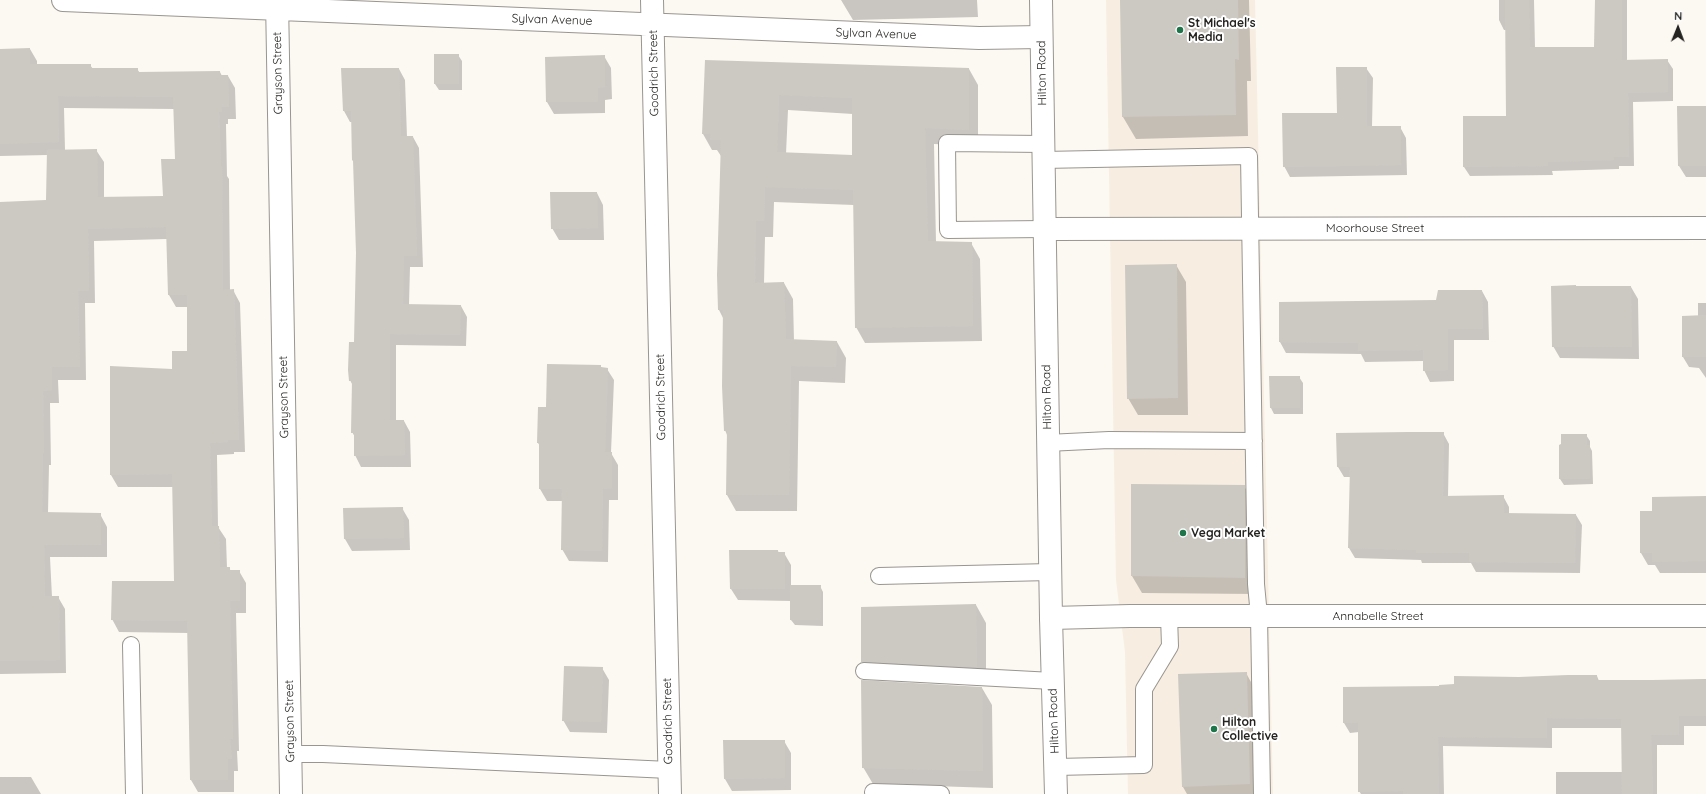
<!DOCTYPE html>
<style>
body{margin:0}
#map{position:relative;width:1706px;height:794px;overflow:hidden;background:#fcf8f2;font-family:Quicksand,sans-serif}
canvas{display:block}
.north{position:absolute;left:1658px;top:8px;width:40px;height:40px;-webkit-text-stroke:3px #fff;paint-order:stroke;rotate:1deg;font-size:11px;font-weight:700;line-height:16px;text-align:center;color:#242321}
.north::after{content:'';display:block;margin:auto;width:14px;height:18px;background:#242321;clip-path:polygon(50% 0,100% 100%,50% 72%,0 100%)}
</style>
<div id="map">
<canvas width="1706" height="794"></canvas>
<div class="north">N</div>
</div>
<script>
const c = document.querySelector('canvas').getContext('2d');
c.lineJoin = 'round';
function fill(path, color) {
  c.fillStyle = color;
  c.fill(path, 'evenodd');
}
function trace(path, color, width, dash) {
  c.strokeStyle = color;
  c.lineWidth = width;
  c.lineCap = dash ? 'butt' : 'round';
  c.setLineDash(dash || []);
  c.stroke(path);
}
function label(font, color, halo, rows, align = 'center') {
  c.font = font + ' Quicksand,sans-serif';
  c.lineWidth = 4;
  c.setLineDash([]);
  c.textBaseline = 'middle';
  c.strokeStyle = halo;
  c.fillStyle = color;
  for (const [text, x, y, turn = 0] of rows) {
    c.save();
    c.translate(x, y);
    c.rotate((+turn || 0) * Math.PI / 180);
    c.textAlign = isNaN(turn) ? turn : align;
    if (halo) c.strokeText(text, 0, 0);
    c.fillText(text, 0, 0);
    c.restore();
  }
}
const built = new Path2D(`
 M 1106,0 L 1255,0 L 1273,794 L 1128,794 L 1125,652 L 1116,580 Z`);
const shadow = new Path2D(`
 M 841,0 L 977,0 L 978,17 L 853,20 Z
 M 1121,0 L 1249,0 L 1251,81 L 1247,81 L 1248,136 L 1136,139 L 1123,117 Z
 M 1499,0 L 1534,0 L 1535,48 L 1595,48 L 1596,0 L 1627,0 L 1627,61 L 1667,60 L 1673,69 L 1673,101 L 1633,102 L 1634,166 L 1619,166 L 1619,169 L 1552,171 L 1553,175 L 1470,176 L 1464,167 L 1507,117 L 1506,30 L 1504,30 L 1499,20 Z
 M 30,49 L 37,61 L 37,65 L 90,65 L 93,69 L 137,69 L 140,73 L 220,72 L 222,76 L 228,76 L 235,88 L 236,119 L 228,119 L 228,124 L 226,124 L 227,176 L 229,179 L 230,291 L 233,290 L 240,303 L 245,452 L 234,452 L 234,454 L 217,455 L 218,527 L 226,539 L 227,568 L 229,568 L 231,571 L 239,571 L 246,583 L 246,613 L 236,613 L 239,751 L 237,751 L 238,771 L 234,771 L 234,792 L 198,792 L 191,780 L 189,633 L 119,632 L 112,619 L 175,582 L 173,487 L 118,487 L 111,475 L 111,367 L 173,370 L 188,352 L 188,307 L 176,307 L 169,295 L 167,239 L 94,241 L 95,303 L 85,303 L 86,380 L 58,380 L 59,403 L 50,403 L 51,465 L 49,465 L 48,513 L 100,514 L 107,527 L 107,557 L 50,557 L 52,597 L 58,597 L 65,609 L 66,673 L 0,674 L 0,203 L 47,201 L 48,155 L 0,156 L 0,50 ZM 64,108 L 175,109 L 176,160 L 164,197 L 104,198 L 104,162 L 96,150 L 65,150 Z
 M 435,55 L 458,55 L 462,61 L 462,90 L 439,90 L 435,84 Z
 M 604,56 L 611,68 L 612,99 L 605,100 L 605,113 L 554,114 L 547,102 L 546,58 Z
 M 706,61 L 969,69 L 978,85 L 978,146 L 934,144 L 936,242 L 971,243 L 980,259 L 982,341 L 865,343 L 856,327 L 854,205 L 774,202 L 773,237 L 765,237 L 764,284 L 784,283 L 793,299 L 794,341 L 837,342 L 846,358 L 845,383 L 799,381 L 797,511 L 736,511 L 727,495 L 727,435 L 725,430 L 723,318 L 719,310 L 721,156 L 717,150 L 712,150 L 703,134 ZM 788,110 L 853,114 L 853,156 L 786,154 Z
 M 1366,68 L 1373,78 L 1372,127 L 1400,127 L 1406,138 L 1407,175 L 1290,177 L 1284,166 L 1338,114 Z
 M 399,69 L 405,80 L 407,137 L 413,137 L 419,148 L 423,267 L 410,267 L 409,305 L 461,306 L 467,317 L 466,346 L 396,345 L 396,421 L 404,421 L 410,432 L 411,467 L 361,467 L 355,455 L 355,437 L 352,432 L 353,386 L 350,380 L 355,343 L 357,253 L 353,122 L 350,122 L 344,111 Z
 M 1706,107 L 1706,177 L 1686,177 L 1679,166 Z
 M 597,193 L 603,205 L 604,240 L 559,240 L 552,228 Z
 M 1176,265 L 1186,282 L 1188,415 L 1138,415 L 1128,398 Z
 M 1631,287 L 1638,299 L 1639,359 L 1560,358 L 1553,346 Z
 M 1482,291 L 1488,302 L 1489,340 L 1454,340 L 1454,381 L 1430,382 L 1424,370 L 1424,361 L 1365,362 L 1361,354 L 1286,353 L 1280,342 Z
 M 1698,303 L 1706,303 L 1706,378 L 1699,368 L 1689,367 L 1683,357 L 1698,316 Z
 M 600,366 L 602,368 L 607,369 L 614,380 L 611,453 L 618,465 L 618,500 L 609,500 L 608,562 L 569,561 L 562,549 L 563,501 L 547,501 L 540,489 L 540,446 L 538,443 L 539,408 L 547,408 Z
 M 1299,377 L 1303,383 L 1303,414 L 1274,414 L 1271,408 Z
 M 1443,433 L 1449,444 L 1448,497 L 1503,496 L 1509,507 L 1509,514 L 1576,515 L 1582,525 L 1580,573 L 1476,572 L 1471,563 L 1422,563 L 1421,560 L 1355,558 L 1349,548 L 1351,477 L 1344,477 L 1338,467 Z
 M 1586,435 L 1590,441 L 1590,447 L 1592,451 L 1593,484 L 1564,485 L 1560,479 L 1560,445 Z
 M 1244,486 L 1254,503 L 1255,594 L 1142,593 L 1132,576 Z
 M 1706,497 L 1706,573 L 1660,573 L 1655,565 L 1648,565 L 1641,553 L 1641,512 L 1653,512 Z
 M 402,508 L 409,520 L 410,550 L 352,551 L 345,539 L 344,509 Z
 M 778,551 L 779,553 L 784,553 L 791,565 L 791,586 L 820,586 L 823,592 L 823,626 L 795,625 L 791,620 L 791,601 L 738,600 L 731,589 Z
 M 976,605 L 986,623 L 986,684 L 872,679 L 862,662 Z
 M 602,668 L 609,680 L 607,733 L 570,732 L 563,720 Z
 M 1246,673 L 1256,691 L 1259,794 L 1187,794 L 1183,787 Z
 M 1597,676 L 1599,681 L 1706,679 L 1706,726 L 1684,726 L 1684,745 L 1657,745 L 1657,794 L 1556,794 L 1556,772 L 1623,772 L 1622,728 L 1552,728 L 1552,748 L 1443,746 L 1444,794 L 1361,794 L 1359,791 L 1359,732 L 1350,733 L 1344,723 L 1440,687 L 1519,678 Z
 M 982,688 L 992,705 L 993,788 L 873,784 L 863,767 Z
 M 784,741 L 791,753 L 791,790 L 732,791 L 725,779 Z
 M 0,777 L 31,777 L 41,794 L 0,794 Z`);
const building = new Path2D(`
 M 1120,0 L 1238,0 L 1239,60 L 1235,59 L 1236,115 L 1122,117 Z
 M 1505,0 L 1529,0 L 1530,47 L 1594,47 L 1595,0 L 1622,0 L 1622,60 L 1668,59 L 1668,92 L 1628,93 L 1629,157 L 1614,157 L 1614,160 L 1548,162 L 1548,166 L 1463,167 L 1463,116 L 1506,116 Z
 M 30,48 L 30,64 L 91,64 L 91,68 L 138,68 L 138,72 L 220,71 L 220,75 L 228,75 L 229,107 L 221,107 L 222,112 L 219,112 L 221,166 L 222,166 L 223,290 L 234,289 L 239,440 L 228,440 L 228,442 L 210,443 L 212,526 L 219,526 L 220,567 L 230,567 L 230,570 L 240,570 L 240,601 L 230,601 L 233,739 L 230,739 L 232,759 L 228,759 L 228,780 L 190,780 L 187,621 L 111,620 L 112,581 L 174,581 L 172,474 L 110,475 L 110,366 L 172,369 L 172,351 L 187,351 L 187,295 L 168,295 L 166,227 L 88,229 L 89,291 L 78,291 L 80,367 L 52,367 L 52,390 L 43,391 L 44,453 L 43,453 L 42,512 L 101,513 L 101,545 L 44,545 L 45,596 L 59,596 L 60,660 L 0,661 L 0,202 L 46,200 L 47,150 L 97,149 L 98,197 L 163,196 L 161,159 L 175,159 L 173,97 L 58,96 L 59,142 L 0,144 L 0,49 Z
 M 434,54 L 459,54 L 459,84 L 434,84 Z
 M 605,55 L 605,87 L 598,88 L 598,102 L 546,102 L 545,57 Z
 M 705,60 L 969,68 L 969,130 L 925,128 L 928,241 L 972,242 L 973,326 L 855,328 L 853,190 L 765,187 L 764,221 L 756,221 L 755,283 L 784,282 L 786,339 L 837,341 L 836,367 L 791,366 L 789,495 L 726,495 L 727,431 L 724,431 L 722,386 L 723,310 L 718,310 L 717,275 L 721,140 L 710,140 L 711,134 L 702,134 ZM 779,95 L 852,98 L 852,155 L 777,152 Z
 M 1336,67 L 1367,67 L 1367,126 L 1401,126 L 1401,165 L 1283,167 L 1282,113 L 1337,113 Z
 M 341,68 L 399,68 L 401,136 L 413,136 L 417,256 L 404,256 L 403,304 L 461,305 L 460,335 L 390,334 L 390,420 L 404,420 L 405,455 L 354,456 L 354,433 L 351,433 L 352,381 L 349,381 L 348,370 L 349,342 L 354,342 L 356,253 L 353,160 L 352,161 L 351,111 L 343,111 Z
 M 1677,106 L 1706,106 L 1706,166 L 1678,166 Z
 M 550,192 L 597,192 L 598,228 L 551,229 Z
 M 1177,264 L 1178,398 L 1127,399 L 1125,265 Z
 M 1576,285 L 1576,286 L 1631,286 L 1632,347 L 1552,347 L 1551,286 Z
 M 1438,290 L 1482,290 L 1483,329 L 1448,329 L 1448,370 L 1423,371 L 1423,350 L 1358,351 L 1358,343 L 1279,342 L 1279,302 L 1436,300 Z
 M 1706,315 L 1706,357 L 1682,357 L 1682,316 Z
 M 547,364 L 601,365 L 601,367 L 608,368 L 605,452 L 612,452 L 612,488 L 603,489 L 602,551 L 561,550 L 562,489 L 539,489 L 539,443 L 537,443 L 538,407 L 546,407 Z
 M 1269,376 L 1300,376 L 1300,408 L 1270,408 Z
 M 1408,432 L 1444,432 L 1443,496 L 1504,495 L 1504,513 L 1576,514 L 1575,563 L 1469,562 L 1469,553 L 1416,553 L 1416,550 L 1348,548 L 1350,467 L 1337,467 L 1336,433 Z
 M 1561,434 L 1587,434 L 1587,445 L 1590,445 L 1590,479 L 1559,479 L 1559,445 L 1561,444 Z
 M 1131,484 L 1245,485 L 1245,578 L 1131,576 Z
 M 1706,496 L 1706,561 L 1652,562 L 1652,553 L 1640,553 L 1640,511 L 1652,511 L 1652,497 Z
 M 403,507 L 404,538 L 344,539 L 343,508 Z
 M 729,550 L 778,550 L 778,552 L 785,552 L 785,589 L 730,589 Z
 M 790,585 L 821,585 L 820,620 L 790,620 Z
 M 976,604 L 977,667 L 861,662 L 861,607 Z
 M 564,666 L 603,667 L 601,722 L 562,721 Z
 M 1247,672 L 1250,784 L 1182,787 L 1178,674 Z
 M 1568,675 L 1597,675 L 1597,680 L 1706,680 L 1706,716 L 1679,716 L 1679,735 L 1651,735 L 1653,794 L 1622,794 L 1621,719 L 1547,718 L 1547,738 L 1438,737 L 1439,794 L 1403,794 L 1403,791 L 1358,792 L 1358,723 L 1343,723 L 1343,687 L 1439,686 L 1439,685 L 1454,684 L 1454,676 L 1519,677 Z
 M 861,680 L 982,687 L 983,771 L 862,768 Z
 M 723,740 L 785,740 L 785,778 L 724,779 Z`);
const service = new Path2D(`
 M 1043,144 L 947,143 L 948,230 L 1044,229
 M 1043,160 L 1249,156 L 1256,584 L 1259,616 L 1262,794
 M 1047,443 L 1109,440 L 1254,441
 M 879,576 L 1050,572
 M 131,645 L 134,794
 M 864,671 L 1053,681
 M 291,754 L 323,754 L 669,770
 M 1056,767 L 1144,765 L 1144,689 L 1170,646 L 1169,616
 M 873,792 L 941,794`);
const minor = new Path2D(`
 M 63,0 L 979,38 L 1041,37
 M 277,0 L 291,794
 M 652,0 L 670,794
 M 1044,229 L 1706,228
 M 1051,618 L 1130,616 L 1706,616`);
const tertiary = new Path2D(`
 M 1041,0 L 1051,618 L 1056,794`);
const markers = [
 [1180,30,4,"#1d7549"],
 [1183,533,4,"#1d7549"],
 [1214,729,4,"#1d7549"]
];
const streetNames = [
 ["Sylvan Avenue",552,20,2],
 ["Sylvan Avenue",876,34,2],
 ["Grayson Street",278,73,-91],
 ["Goodrich Street",654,73,-91],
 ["Hilton Road",1042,73,-91],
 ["Moorhouse Street",1375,228],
 ["Grayson Street",284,397,-91],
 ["Goodrich Street",661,397,-91],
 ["Hilton Road",1047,397,-91],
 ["Annabelle Street",1378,616],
 ["Grayson Street",290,721,-91],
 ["Goodrich Street",668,721,-91],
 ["Hilton Road",1054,721,-92]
];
const poiNames = [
 ["St Michael's",1188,23],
 ["Media",1188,37],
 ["Vega Market",1191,533],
 ["Hilton",1222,722],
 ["Collective",1222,736]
];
fill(built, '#f7eee1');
fill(shadow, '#0003');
fill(building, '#ccc8c2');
trace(service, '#999590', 18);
trace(minor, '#999590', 24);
trace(tertiary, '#999590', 24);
trace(service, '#fff', 16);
trace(minor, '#fff', 22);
trace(tertiary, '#fff', 22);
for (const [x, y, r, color] of markers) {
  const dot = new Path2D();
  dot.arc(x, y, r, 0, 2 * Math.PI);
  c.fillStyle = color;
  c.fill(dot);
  trace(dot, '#fff', 1.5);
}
label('12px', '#242321', '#fff', streetNames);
label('bold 12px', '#242321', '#fff', poiNames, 'left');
</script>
